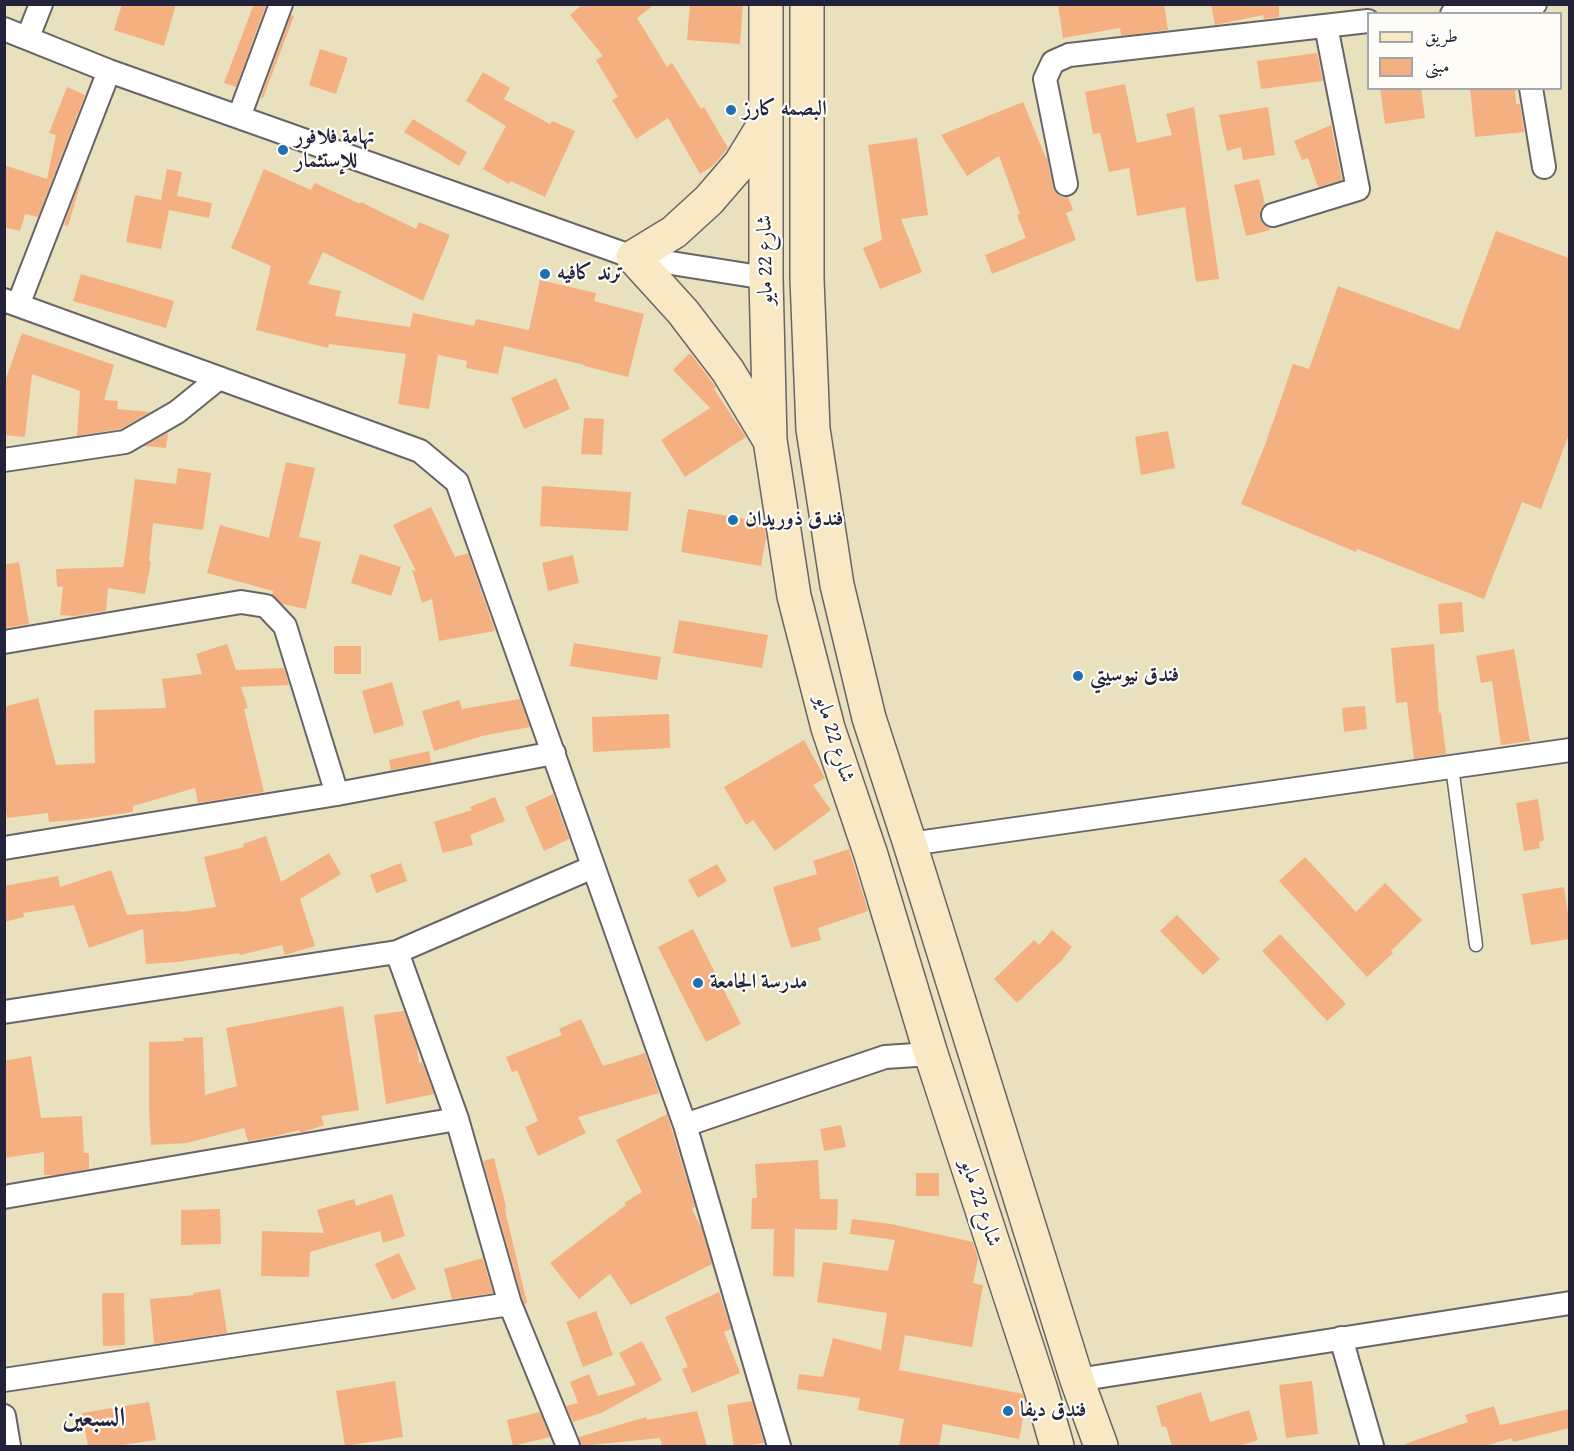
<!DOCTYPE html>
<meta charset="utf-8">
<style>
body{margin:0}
#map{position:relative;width:1574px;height:1451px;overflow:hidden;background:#e9e0bd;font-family:"Gentium Book Plus",Amiri,serif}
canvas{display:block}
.frame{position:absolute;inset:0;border:6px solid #22223b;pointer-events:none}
.legend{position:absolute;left:1367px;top:12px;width:195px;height:78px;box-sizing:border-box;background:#fdfcf7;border:2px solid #a5a5ac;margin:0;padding:8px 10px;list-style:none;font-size:18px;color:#22223b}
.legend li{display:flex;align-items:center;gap:12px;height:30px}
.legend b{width:30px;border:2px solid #a5a5ac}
</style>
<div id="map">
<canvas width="1574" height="1451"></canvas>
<div class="frame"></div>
<ul class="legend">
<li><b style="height:8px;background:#f8e8c3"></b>طريق</li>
<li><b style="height:16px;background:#f5b081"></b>مبنى</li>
</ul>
</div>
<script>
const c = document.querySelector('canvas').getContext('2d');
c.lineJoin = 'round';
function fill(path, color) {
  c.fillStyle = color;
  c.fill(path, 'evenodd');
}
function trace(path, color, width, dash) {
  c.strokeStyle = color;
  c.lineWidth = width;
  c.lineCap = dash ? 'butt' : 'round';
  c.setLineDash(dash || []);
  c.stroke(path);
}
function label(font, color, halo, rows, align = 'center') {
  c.font = font + ' "Gentium Book Plus",Amiri,serif';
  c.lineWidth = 4.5;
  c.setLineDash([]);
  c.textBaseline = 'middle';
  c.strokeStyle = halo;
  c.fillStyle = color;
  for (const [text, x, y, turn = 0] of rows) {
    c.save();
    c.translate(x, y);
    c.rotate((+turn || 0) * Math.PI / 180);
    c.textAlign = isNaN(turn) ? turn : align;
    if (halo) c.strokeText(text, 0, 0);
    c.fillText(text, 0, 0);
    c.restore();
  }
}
const building = new Path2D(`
 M 122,4 L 176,4 L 164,46 L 114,30 Z
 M 254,4 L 266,5 L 236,87 L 224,83 Z
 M 583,4 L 655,4 L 637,18 L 667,67 L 672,63 L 701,109 L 704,107 L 728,148 L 714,165 L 700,174 L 668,118 L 636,139 L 612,100 L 618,97 L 596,60 L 603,56 L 570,15 Z
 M 690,4 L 743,4 L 740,44 L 687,40 Z
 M 1058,4 L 1164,4 L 1168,30 L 1121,36 L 1120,28 L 1063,38 Z
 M 1211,4 L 1279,4 L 1279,17 L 1264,19 L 1263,15 L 1215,25 Z
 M 291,15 L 294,16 L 263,98 L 261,97 Z
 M 320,49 L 348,58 L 336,94 L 309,85 Z
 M 1317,53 L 1323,81 L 1261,89 L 1257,61 Z
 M 483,72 L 510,88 L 504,99 L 550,124 L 552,121 L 575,131 L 545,197 L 511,181 L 509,184 L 483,169 L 506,126 L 466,101 Z
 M 1125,84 L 1137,143 L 1172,135 L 1166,114 L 1194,107 L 1219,279 L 1196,282 L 1185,207 L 1137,216 L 1129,168 L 1109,172 L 1100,133 L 1093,134 L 1085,92 Z
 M 67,87 L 85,95 L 38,217 L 25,214 L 20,231 L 4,227 L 4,165 L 47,179 L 56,135 L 49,133 Z
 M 1380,88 L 1421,88 L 1425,118 L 1385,124 Z
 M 1470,88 L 1515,88 L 1516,104 L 1520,104 L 1524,132 L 1475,137 Z
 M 1023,102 L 1046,158 L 1047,157 L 1053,187 L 1056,193 L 1061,197 L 1068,197 L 1073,210 L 1066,213 L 1076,240 L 992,274 L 985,255 L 1026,238 L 1017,215 L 1020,214 L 999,156 L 967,176 L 941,135 Z
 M 1268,107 L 1275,155 L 1243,160 L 1241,147 L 1227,151 L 1219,115 Z
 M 413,119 L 467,152 L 459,166 L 404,132 Z
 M 1331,125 L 1342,180 L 1318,187 L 1308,158 L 1302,160 L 1294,141 Z
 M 917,138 L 928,215 L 901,219 L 922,272 L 880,289 L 863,248 L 882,240 L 868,145 Z
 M 85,169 L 68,226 L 64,225 Z
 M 167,169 L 182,172 L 177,196 L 212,203 L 209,218 L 169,210 L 161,249 L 126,242 L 135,195 L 161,200 Z
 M 264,169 L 311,190 L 315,183 L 360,204 L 361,202 L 416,229 L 419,222 L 450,235 L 423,301 L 323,252 L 308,284 L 341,291 L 335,316 L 410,327 L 413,313 L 474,326 L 476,319 L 529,330 L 540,280 L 596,293 L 594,301 L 644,314 L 628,377 L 584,366 L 585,365 L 504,346 L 498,374 L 466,368 L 467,361 L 438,355 L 429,409 L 398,404 L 406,354 L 329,344 L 328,348 L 256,330 L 271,266 L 231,248 Z
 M 1259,179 L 1265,204 L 1260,211 L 1260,218 L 1263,224 L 1271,230 L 1246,236 L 1234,185 Z
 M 1496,231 L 1569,258 L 1569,434 L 1541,509 L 1522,502 L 1484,599 L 1357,549 L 1356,552 L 1241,504 L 1265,445 L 1293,364 L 1309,369 L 1338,286 L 1459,330 Z
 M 81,274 L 174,301 L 166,328 L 73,301 Z
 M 22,333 L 114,365 L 104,400 L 118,401 L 117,409 L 150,412 L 120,429 L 77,436 L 80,391 L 32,374 L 25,437 L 4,435 L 4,384 Z
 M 690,353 L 712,382 L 716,387 L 714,389 L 746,437 L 685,477 L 661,440 L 710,408 L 673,370 Z
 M 556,378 L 570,409 L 524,429 L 511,398 Z
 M 584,418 L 604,419 L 602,455 L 581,454 Z
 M 1168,431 L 1175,468 L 1141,475 L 1135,437 Z
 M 168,433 L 166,448 L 144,446 Z
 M 286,462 L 315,468 L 299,537 L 321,542 L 306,609 L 282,604 L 272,595 L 273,591 L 207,573 L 220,525 L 269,538 Z
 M 178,468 L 211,473 L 203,530 L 153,523 L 149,561 L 151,562 L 145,594 L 108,588 L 106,611 L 75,616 L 60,615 L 63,586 L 57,587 L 56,569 L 123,567 L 125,557 L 135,479 L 176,484 Z
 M 542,486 L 631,492 L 628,531 L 540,526 Z
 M 431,507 L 455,557 L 468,553 L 495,631 L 439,641 L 432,599 L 422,603 L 412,570 L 416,571 L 393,525 Z
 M 688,509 L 764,522 L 766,538 L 761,566 L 681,552 Z
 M 360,554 L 401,567 L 391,596 L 351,583 Z
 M 573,555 L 579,583 L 548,591 L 542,563 Z
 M 19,562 L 29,624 L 4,628 L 4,565 Z
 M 1462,602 L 1464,632 L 1440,634 L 1438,604 Z
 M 679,620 L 768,635 L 762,668 L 673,653 Z
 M 574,643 L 661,657 L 657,680 L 570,666 Z
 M 227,644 L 236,670 L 284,668 L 289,685 L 241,687 L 248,708 L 244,709 L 264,792 L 198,803 L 195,788 L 133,806 L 133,812 L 76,820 L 49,822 L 48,813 L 7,818 L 4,797 L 4,707 L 38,698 L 56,765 L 95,763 L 94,710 L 166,708 L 162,679 L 202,674 L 196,654 Z
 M 1434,644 L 1439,713 L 1441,713 L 1446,754 L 1414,759 L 1407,702 L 1396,703 L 1391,648 Z
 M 334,646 L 361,646 L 361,674 L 334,674 Z
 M 1514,649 L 1530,741 L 1501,745 L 1492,681 L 1481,683 L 1476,656 Z
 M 392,682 L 404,725 L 374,734 L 362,691 Z
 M 520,699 L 530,727 L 482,736 L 434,751 L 422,711 L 459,700 L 462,709 Z
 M 1365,706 L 1367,729 L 1344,732 L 1342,708 Z
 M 669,714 L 670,748 L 593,752 L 592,717 Z
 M 804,740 L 825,778 L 813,785 L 831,810 L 775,851 L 753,820 L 746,825 L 724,787 Z
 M 429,751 L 431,763 L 391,770 L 389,760 Z
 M 553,794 L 569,839 L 544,851 L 525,807 Z
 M 495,797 L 505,821 L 470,835 L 473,845 L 443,853 L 434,822 L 472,810 L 470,807 Z
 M 1538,799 L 1544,840 L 1539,842 L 1540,848 L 1524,851 L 1516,803 Z
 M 266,836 L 281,882 L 329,853 L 341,874 L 300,899 L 315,946 L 285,955 L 282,945 L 240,955 L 239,953 L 177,962 L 146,964 L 143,929 L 89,948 L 74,905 L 23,913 L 24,917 L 4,922 L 4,886 L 58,876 L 60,887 L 111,870 L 127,915 L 181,911 L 181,912 L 216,907 L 204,857 L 244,847 L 243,844 Z
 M 849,849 L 868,911 L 818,928 L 821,940 L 791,948 L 773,887 L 817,874 L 813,861 Z
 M 1305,857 L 1356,912 L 1385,883 L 1422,920 L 1391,951 L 1393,953 L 1367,977 L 1279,881 Z
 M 401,863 L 407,881 L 376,893 L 370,875 Z
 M 717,864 L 727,881 L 698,898 L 688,880 Z
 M 1564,887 L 1569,921 L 1569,939 L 1531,945 L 1522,894 Z
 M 1177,915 L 1220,959 L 1203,975 L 1160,931 Z
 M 693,929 L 741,1024 L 706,1042 L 658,947 Z
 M 1052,930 L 1072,947 L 1061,961 L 1017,1003 L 994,979 L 1034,940 L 1039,945 Z
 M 1280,934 L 1346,1004 L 1327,1021 L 1262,951 Z
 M 343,1006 L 359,1110 L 321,1116 L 324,1125 L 304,1132 L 300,1132 L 299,1130 L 276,1136 L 248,1141 L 244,1128 L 187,1143 L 151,1145 L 149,1108 L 149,1042 L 184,1041 L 183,1038 L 203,1037 L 205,1095 L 237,1086 L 226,1028 Z
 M 404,1011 L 417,1047 L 419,1063 L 422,1062 L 434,1094 L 386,1104 L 374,1015 Z
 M 581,1019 L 603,1066 L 645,1053 L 659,1093 L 578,1117 L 586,1133 L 538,1156 L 525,1127 L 538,1121 L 517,1070 L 512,1072 L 506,1057 L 562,1035 L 559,1029 Z
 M 31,1056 L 41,1118 L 82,1116 L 84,1153 L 89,1153 L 89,1169 L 55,1175 L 44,1175 L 44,1152 L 4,1158 L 4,1061 Z
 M 667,1114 L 695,1207 L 692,1209 L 701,1227 L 712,1264 L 631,1305 L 610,1274 L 579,1299 L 550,1263 L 626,1205 L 624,1203 L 642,1192 L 616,1140 Z
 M 841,1125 L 846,1147 L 824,1151 L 820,1129 Z
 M 494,1158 L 507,1211 L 504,1206 L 527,1303 L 524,1304 L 483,1161 Z
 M 818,1160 L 820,1199 L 838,1199 L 837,1230 L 795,1229 L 794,1277 L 773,1276 L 774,1229 L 751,1229 L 752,1198 L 757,1198 L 755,1164 Z
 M 916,1173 L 939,1173 L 939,1196 L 916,1196 Z
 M 392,1194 L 405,1236 L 383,1243 L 380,1231 L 310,1252 L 309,1277 L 261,1276 L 262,1231 L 324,1233 L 317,1210 L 354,1199 L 356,1206 Z
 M 220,1209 L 221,1244 L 181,1245 L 181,1210 Z
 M 852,1219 L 891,1224 L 973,1242 L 978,1259 L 973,1283 L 983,1285 L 972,1347 L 905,1335 L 899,1370 L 1023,1394 L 1026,1404 L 1019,1439 L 943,1424 L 939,1446 L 899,1446 L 904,1419 L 858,1410 L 860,1398 L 797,1389 L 799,1374 L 823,1377 L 833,1338 L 881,1350 L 887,1313 L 817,1302 L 823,1262 L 888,1271 L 895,1240 L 850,1234 Z
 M 399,1253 L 416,1289 L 392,1300 L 375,1264 Z
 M 482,1256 L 493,1293 L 452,1299 L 444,1269 L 483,1258 Z
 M 220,1289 L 227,1333 L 154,1344 L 150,1299 L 194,1295 L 193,1293 Z
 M 719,1292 L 731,1329 L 724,1332 L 740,1373 L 692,1393 L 682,1369 L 688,1367 L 665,1317 Z
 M 102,1293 L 124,1293 L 125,1345 L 103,1346 Z
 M 596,1311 L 613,1355 L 583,1367 L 566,1322 Z
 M 642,1341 L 662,1380 L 601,1413 L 573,1422 L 566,1406 L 578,1403 L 570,1382 L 589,1374 L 598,1396 L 636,1385 L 619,1353 Z
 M 395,1381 L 403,1437 L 345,1446 L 336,1391 Z
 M 1312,1381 L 1318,1434 L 1286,1438 L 1279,1385 Z
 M 1201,1392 L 1210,1422 L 1249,1410 L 1258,1440 L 1239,1446 L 1172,1446 L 1166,1426 L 1162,1427 L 1156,1406 Z
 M 752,1401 L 764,1443 L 744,1446 L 734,1446 L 727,1405 Z
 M 149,1402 L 156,1440 L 116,1446 L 88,1446 L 82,1413 Z
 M 1494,1406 L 1500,1425 L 1569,1409 L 1569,1428 L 1513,1442 L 1512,1438 L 1485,1446 L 1405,1446 L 1405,1444 L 1468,1422 L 1465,1415 Z
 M 697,1411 L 707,1446 L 662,1446 L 660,1438 L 581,1446 L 579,1437 L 646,1417 L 647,1420 Z
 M 540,1412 L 550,1437 L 513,1446 L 507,1420 Z`);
const lane = new Path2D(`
 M 1452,767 L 1476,945`);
const street = new Path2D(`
 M 1452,14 L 1535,4
 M 4,29 L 109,71 L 633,257 L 766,278
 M 28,37 L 41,4
 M 1531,88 L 1544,167
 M 239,117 L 281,4
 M 1066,184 L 1045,79 L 1053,62 L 1069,55 L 1368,21
 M 1273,215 L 1358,189 L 1326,26
 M 4,300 L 420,451 L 457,482 L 685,1125 L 779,1446
 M 18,305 L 109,71
 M 4,460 L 125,442 L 177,412 L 219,378
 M 4,642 L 241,602 L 266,606 L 285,626 L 337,794
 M 910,844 L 1570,750
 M 4,848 L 337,794 L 554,753
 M 397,952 L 457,1119 L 510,1304 L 568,1446
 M 4,1012 L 397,952 L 593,867
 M 685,1125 L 885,1057 L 931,1054
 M 4,1197 L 457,1119
 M 1341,1338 L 1372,1446
 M 4,1380 L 510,1304
 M 1077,1380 L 1570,1303
 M 4,1416 L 9,1446`);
const secondary = new Path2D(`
 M 766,4 L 766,278 L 770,440 L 794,596 L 828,728 L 871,855 L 931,1054 L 1041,1390 L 1057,1446
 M 807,4 L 807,279 L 813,429 L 837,585 L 869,718 L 910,844 L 1077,1380 L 1101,1446
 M 765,123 L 740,164 L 709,200 L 674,232 L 633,257 L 683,312 L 728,371 L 769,439`);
const markers = [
 [731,110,6,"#1f6fb2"],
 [283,150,6,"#1f6fb2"],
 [545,274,6,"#1f6fb2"],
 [733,520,6,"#1f6fb2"],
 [1078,676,6,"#1f6fb2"],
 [698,983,6,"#1f6fb2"],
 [1008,1411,6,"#1f6fb2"]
];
const poiNames = [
 ["البصمه كارز",743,110],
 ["تهامة فلافور",295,138],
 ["للإستثمار",295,162],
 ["ترند كافيه",557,274],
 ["فندق ذوريدان",745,520],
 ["فندق نيوسيتي",1090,676],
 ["مدرسة الجامعة",710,983],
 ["فندق ديفا",1020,1411]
];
const streetNames = [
 ["شارع 22 مايو",766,260,-91],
 ["شارع 22 مايو",834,739,73],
 ["شارع 22 مايو",980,1203,72]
];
const districtNames = [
 ["السبعين",94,1419]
];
fill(building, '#f5b081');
trace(lane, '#686468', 15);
trace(street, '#686468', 26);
trace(secondary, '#686468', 36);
trace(lane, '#fff', 12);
trace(street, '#fff', 22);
trace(secondary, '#f8e8c3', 33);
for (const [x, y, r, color] of markers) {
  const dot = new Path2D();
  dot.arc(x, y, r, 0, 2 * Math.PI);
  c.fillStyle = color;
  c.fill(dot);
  trace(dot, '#fdfcf7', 2);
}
label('bold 21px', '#22223b', '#fdfcf7', poiNames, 'left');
label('21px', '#22223b', '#fdfcf7', streetNames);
label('bold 27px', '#22223b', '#fdfcf7', districtNames);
</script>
